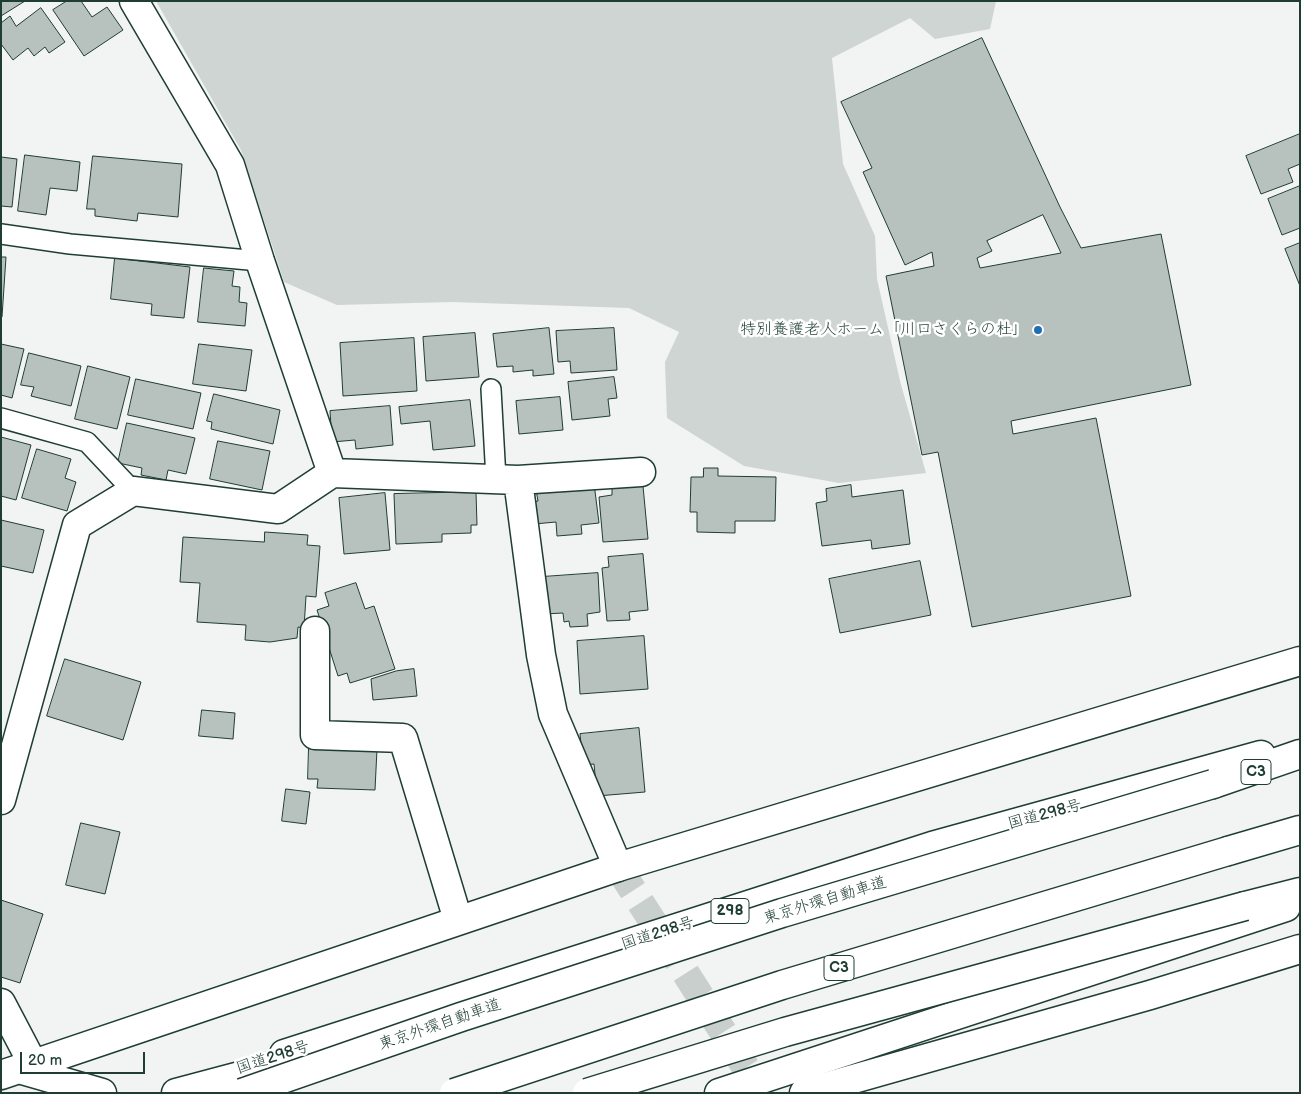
<!DOCTYPE html>
<meta charset="utf-8">
<style>
body{margin:0}
#map{position:relative;width:1301px;height:1094px;overflow:hidden;background:#f2f3f3;font-family:"Balsamiq Sans",sans-serif}
canvas{display:block}
.frame{position:absolute;inset:0;border:2px solid #1f3d34;pointer-events:none}
.scale{position:absolute;left:20px;top:1052px;width:125px;height:22px;box-sizing:border-box;border:2px solid #1f3d34;border-top:0;padding-left:6px;font-size:15px;line-height:18px;white-space:nowrap;color:#1f3d34;-webkit-text-stroke:4px #fff;paint-order:stroke}
</style>
<div id="map">
<canvas width="1301" height="1094"></canvas>
<div class="frame"></div>
<div class="scale">20 m</div>
</div>
<script>
const c = document.querySelector('canvas').getContext('2d');
c.lineJoin = 'round';
function fill(path, color) {
  c.fillStyle = color;
  c.fill(path, 'evenodd');
}
function trace(path, color, width, dash) {
  c.strokeStyle = color;
  c.lineWidth = width;
  c.lineCap = dash ? 'butt' : 'round';
  c.setLineDash(dash || []);
  c.stroke(path);
}
function label(font, color, halo, rows, align = 'center') {
  c.font = font + ' "Balsamiq Sans","Klee One",sans-serif';
  c.lineWidth = 5;
  c.setLineDash([]);
  c.textBaseline = 'middle';
  c.strokeStyle = halo;
  c.fillStyle = color;
  for (const [text, x, y, turn = 0] of rows) {
    c.save();
    c.translate(x, y);
    c.rotate((+turn || 0) * Math.PI / 180);
    c.textAlign = isNaN(turn) ? turn : align;
    if (halo) c.strokeText(text, 0, 0);
    c.fillText(text, 0, 0);
    c.restore();
  }
}
const green = new Path2D(`
 M 156,1 L 996,1 L 990,29 L 935,39 L 910,18 L 832,58 L 843,164 L 875,236 L 877,279 L 900,381 L 926,473 L 839,483 L 744,466 L 667,418 L 665,362 L 679,332 L 629,308 L 452,302 L 337,305 L 284,282 L 241,150 Z`);
const building = new Path2D(`
 M 1,1 L 25,1 L 1,16 Z
 M 67,1 L 81,1 L 92,17 L 107,7 L 123,30 L 84,56 L 53,10 Z
 M 41,8 L 65,42 L 49,53 L 45,47 L 34,56 L 28,48 L 13,60 L 1,44 L 1,23 L 10,16 L 16,26 Z
 M 982,38 L 1060,207 L 1081,248 L 1161,234 L 1191,385 L 1011,421 L 1013,434 L 1096,418 L 1131,596 L 972,627 L 938,452 L 922,455 L 886,276 L 934,266 L 932,252 L 905,265 L 863,172 L 872,168 L 841,102 ZM 1043,215 L 1061,253 L 980,268 L 977,258 L 992,251 L 987,241 Z
 M 1300,134 L 1300,164 L 1288,169 L 1293,182 L 1261,194 L 1246,156 Z
 M 25,155 L 80,162 L 77,191 L 50,188 L 46,215 L 18,211 Z
 M 93,156 L 182,164 L 178,217 L 138,213 L 137,221 L 95,216 L 95,209 L 87,209 Z
 M 1,157 L 17,159 L 12,207 L 1,206 Z
 M 1300,186 L 1300,228 L 1282,235 L 1268,199 Z
 M 1300,243 L 1300,286 L 1285,249 Z
 M 1,257 L 6,257 L 2,317 L 1,317 Z
 M 115,258 L 190,267 L 184,318 L 151,315 L 152,304 L 111,299 Z
 M 204,268 L 234,271 L 232,286 L 240,287 L 239,302 L 247,303 L 245,326 L 198,322 Z
 M 549,328 L 554,374 L 533,376 L 533,370 L 513,372 L 513,366 L 497,367 L 493,334 Z
 M 614,328 L 617,370 L 571,373 L 570,361 L 558,362 L 556,331 Z
 M 475,333 L 479,377 L 426,381 L 423,337 Z
 M 414,338 L 417,391 L 343,396 L 340,343 Z
 M 1,344 L 24,349 L 12,398 L 1,395 Z
 M 199,344 L 252,350 L 246,391 L 193,384 Z
 M 29,353 L 81,366 L 71,406 L 31,396 L 34,387 L 21,385 Z
 M 88,366 L 130,377 L 117,429 L 75,419 Z
 M 614,377 L 617,398 L 608,399 L 610,416 L 572,420 L 568,382 Z
 M 136,379 L 201,393 L 193,429 L 128,415 Z
 M 214,394 L 280,410 L 273,444 L 211,429 L 212,422 L 207,421 Z
 M 560,397 L 563,430 L 519,434 L 516,401 Z
 M 470,400 L 475,446 L 433,450 L 430,421 L 401,424 L 399,407 Z
 M 390,406 L 393,445 L 356,449 L 355,440 L 332,442 L 330,411 Z
 M 127,423 L 195,438 L 186,474 L 168,470 L 166,480 L 141,475 L 142,468 L 118,463 Z
 M 1,437 L 31,445 L 16,500 L 1,496 Z
 M 218,441 L 270,451 L 262,490 L 210,479 Z
 M 37,449 L 71,459 L 65,478 L 76,482 L 67,511 L 22,498 Z
 M 704,468 L 718,468 L 718,476 L 776,477 L 775,521 L 735,521 L 735,533 L 697,532 L 697,512 L 690,512 L 691,477 L 703,477 Z
 M 594,483 L 599,523 L 581,525 L 582,534 L 557,536 L 556,522 L 534,524 L 532,502 L 538,501 L 536,490 Z
 M 851,485 L 852,497 L 903,490 L 910,544 L 872,549 L 871,540 L 822,546 L 816,503 L 827,501 L 826,489 Z
 M 643,486 L 648,539 L 603,542 L 599,497 L 612,495 L 612,488 Z
 M 476,492 L 477,525 L 471,525 L 471,533 L 442,534 L 442,542 L 396,544 L 394,494 Z
 M 385,493 L 390,550 L 344,554 L 339,498 Z
 M 1,520 L 44,530 L 33,573 L 1,566 Z
 M 265,532 L 308,535 L 307,545 L 320,546 L 316,597 L 306,596 L 304,628 L 298,627 L 297,638 L 270,642 L 245,640 L 246,625 L 197,622 L 200,583 L 180,582 L 183,537 L 264,542 Z
 M 643,554 L 648,610 L 629,612 L 630,620 L 607,621 L 602,568 L 609,567 L 608,557 Z
 M 920,561 L 931,615 L 840,633 L 829,579 Z
 M 598,573 L 600,612 L 587,614 L 588,626 L 570,627 L 569,621 L 564,622 L 563,613 L 544,614 L 542,577 Z
 M 356,583 L 365,609 L 374,606 L 395,669 L 350,683 L 347,673 L 338,676 L 317,610 L 329,606 L 325,593 Z
 M 644,636 L 648,689 L 580,694 L 577,641 Z
 M 65,659 L 141,682 L 123,740 L 47,716 Z
 M 414,669 L 417,696 L 373,700 L 371,679 L 396,671 Z
 M 202,710 L 235,713 L 233,739 L 199,736 Z
 M 639,728 L 645,792 L 597,796 L 594,764 L 583,765 L 580,734 Z
 M 309,746 L 377,749 L 375,790 L 317,788 L 318,779 L 308,779 Z
 M 286,789 L 310,792 L 306,824 L 282,821 Z
 M 81,823 L 120,832 L 105,894 L 66,885 Z
 M 1,900 L 43,914 L 20,983 L 1,977 Z`);
const minorTunnel = new Path2D(`
 M 618,867 L 762,1093`);
const service = new Path2D(`
 M 1,234 L 70,244 L 260,261
 M 491,389 L 496,479
 M 1,418 L 87,442 L 133,491`);
const minor = new Path2D(`
 M 134,1 L 230,165 L 260,261 L 332,473
 M 518,480 L 541,655 L 553,714 L 618,867
 M 315,631 L 315,735 L 403,738 L 458,920
 M 1,800 L 77,525 L 133,491 L 278,509 L 332,473 L 518,480 L 641,472
 M 1,1003 L 33,1064`);
const tertiary = new Path2D(`
 M 19,1069 L 102,1093
 M 1,1075 L 618,867 L 1300,661
 M 804,1093 L 1150,995 L 1300,949`);
const trunk = new Path2D(`
 M 284,1054 L 932,846 L 1261,755
 M 719,1093 L 1286,907`);
const motorway = new Path2D(`
 M 1213,784 L 1300,754
 M 1228,851 L 1300,830
 M 1245,906 L 1300,892
 M 176,1093 L 315,1056`);
const motorwayBridge = new Path2D(`
 M 242,1093 L 461,1017 L 782,913 L 1213,784
 M 454,1093 L 782,985 L 1228,851
 M 587,1093 L 785,1032 L 1245,906`);
const markers = [
 [1038,330,5,"#1f6fb2"]
];
const shields = [
 [1256,772,30],
 [730,911,38],
 [839,968,30]
];
const shieldNames = [
 ["C3",1256,772],
 ["298",730,911],
 ["C3",839,968]
];
const poiNames = [
 ["特別養護老人ホーム「川口さくらの杜」",1028,330]
];
const streetNames = [
 ["国道298号",1045,815,-15],
 ["東京外環自動車道",825,901,-17],
 ["国道298号",658,934,-18],
 ["東京外環自動車道",440,1025,-19],
 ["国道298号",273,1058,-18]
];
fill(green, '#ced5d3');
fill(building, '#b7c1bd');
trace(building, '#1f3d34', 1);
trace(minorTunnel, '#c8cfcd', 28, [28, 14]);
trace(service, '#1f3d34', 22);
trace(minor, '#1f3d34', 31);
trace(tertiary, '#1f3d34', 31);
trace(trunk, '#1f3d34', 31);
trace(motorway, '#1f3d34', 31);
trace(service, '#fff', 19);
trace(minor, '#fff', 28);
trace(tertiary, '#fff', 28);
trace(trunk, '#fff', 28);
trace(motorway, '#fff', 28);
trace(motorwayBridge, '#1f3d34', 31, []);
trace(motorwayBridge, '#fff', 28);
for (const [x, y, r, color] of markers) {
  const dot = new Path2D();
  dot.arc(x, y, r, 0, 2 * Math.PI);
  c.fillStyle = color;
  c.fill(dot);
  trace(dot, '#fff', 2);
}
for (const [x, y, w] of shields) {
  const box = new Path2D();
  box.roundRect(x - w / 2, y - 12.5, w, 25, 4);
  c.fillStyle = '#fff';
  c.fill(box);
  trace(box, '#1f3d34', 1);
}
label('bold 15px', '#1f3d34', null, shieldNames);
label('16px', '#1f3d34', '#fff', poiNames, 'right');
label('16px', '#1f3d34', '#fff', streetNames);
</script>
